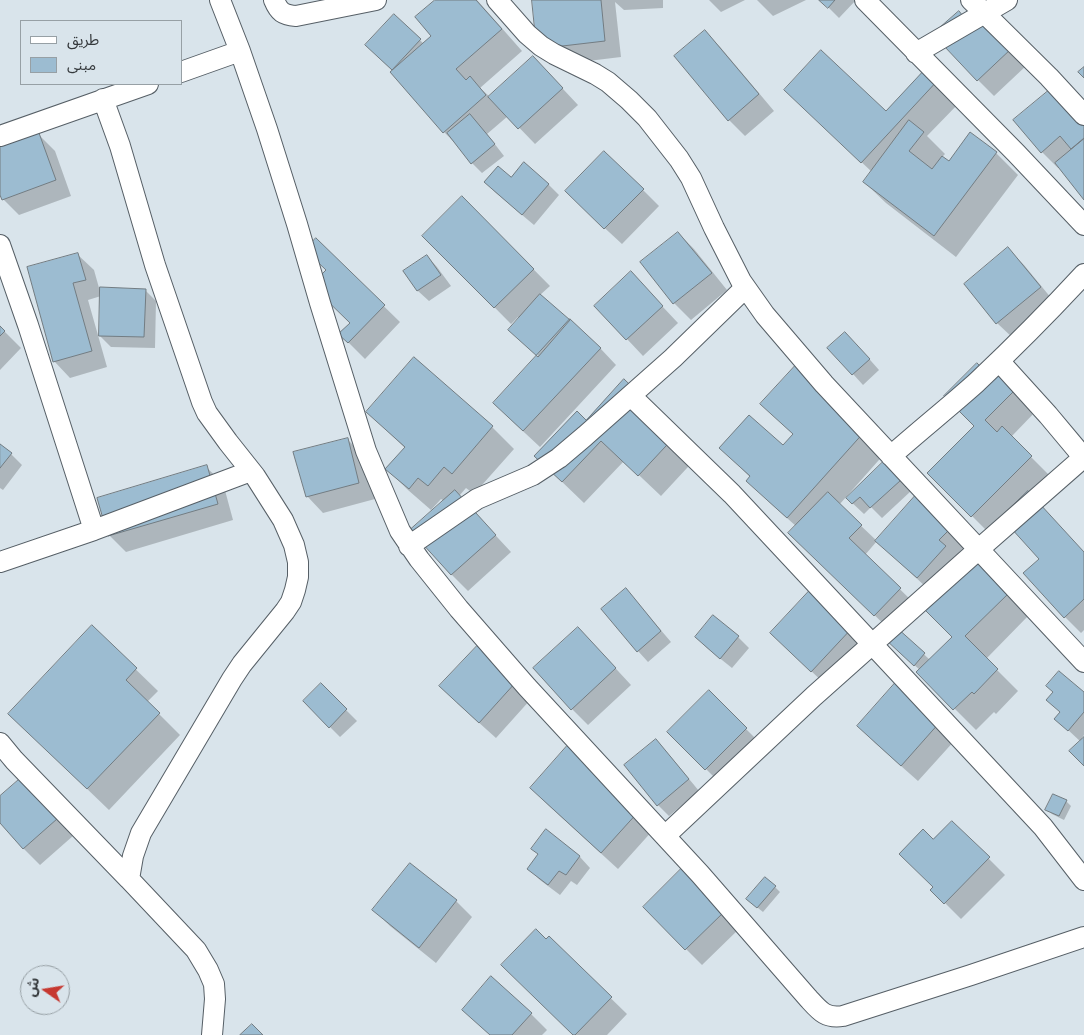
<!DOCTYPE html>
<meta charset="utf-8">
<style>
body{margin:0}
#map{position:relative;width:1084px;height:1035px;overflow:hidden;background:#d9e4eb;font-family:Literata,"Noto Sans Arabic",serif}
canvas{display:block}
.legend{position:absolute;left:20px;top:20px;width:162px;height:65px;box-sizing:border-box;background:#d9e4eb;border:1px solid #97a0a5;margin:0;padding:6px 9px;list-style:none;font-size:15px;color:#35393c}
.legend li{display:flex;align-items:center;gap:10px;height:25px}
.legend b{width:25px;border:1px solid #97a0a5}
.north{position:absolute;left:20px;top:965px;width:50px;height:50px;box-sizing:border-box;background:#d9e4eb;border:1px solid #97a0a5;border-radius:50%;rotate:283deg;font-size:14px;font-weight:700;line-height:20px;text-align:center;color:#35393c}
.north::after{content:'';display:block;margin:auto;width:18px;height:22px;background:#c63830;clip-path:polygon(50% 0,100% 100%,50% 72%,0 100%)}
</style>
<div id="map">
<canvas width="1084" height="1035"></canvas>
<ul class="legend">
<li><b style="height:6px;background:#fff"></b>طريق</li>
<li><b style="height:14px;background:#9cbcd1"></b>مبنى</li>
</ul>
<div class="north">ش</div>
</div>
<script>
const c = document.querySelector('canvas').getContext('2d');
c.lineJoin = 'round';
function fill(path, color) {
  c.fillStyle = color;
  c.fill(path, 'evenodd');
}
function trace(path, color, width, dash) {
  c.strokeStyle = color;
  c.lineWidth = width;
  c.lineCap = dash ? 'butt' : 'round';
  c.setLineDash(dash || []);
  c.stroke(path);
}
const shadow = new Path2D(`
 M 436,0 L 477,0 L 522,51 L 480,88 L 490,97 L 549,74 L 578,105 L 535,144 L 508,116 L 487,134 L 504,156 L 482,173 L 472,163 L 461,149 L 444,132 L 393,71 L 377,56 L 394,15 L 424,44 L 433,36 Z
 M 533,0 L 663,0 L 663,8 L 624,10 L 615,2 L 621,57 L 555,65 Z
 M 709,0 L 745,0 L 721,12 Z
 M 757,0 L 806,0 L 773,16 Z
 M 821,0 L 856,0 L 839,18 Z
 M 978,14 L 1027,65 L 994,96 L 978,80 L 964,18 Z
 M 705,31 L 721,48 L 774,111 L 745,136 L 729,120 Z
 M 927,69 L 960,102 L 927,136 L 945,154 L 942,157 L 949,162 L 971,134 L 996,153 L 1018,175 L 956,257 L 886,203 L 864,182 L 872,172 L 807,111 L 886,113 Z
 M 1015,120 L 1084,123 L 1084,198 L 1059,167 L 1058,168 L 1042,152 Z
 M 39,135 L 55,151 L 71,196 L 19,215 L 3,199 L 0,191 L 0,149 Z
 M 485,182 L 548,184 L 559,195 L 534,225 L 496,193 Z
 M 643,190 L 659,206 L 622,244 L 583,208 Z
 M 462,197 L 550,286 L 540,295 L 600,348 L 616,365 L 540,447 L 511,420 L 538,356 L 520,318 L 518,317 L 511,324 L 424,236 Z
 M 678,233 L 694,249 L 727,290 L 691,320 L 674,303 L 642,263 Z
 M 316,240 L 400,322 L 365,359 L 340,334 L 351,323 L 327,270 Z
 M 1008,249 L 1024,265 L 1056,304 L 1014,339 L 997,323 Z
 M 77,254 L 94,270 L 101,295 L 145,290 L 156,301 L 155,348 L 111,347 L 100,336 L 101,296 L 88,300 L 107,367 L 70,378 L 54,361 Z
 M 427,256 L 437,267 L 451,286 L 429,301 L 418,291 L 405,271 Z
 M 631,273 L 678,323 L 643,356 L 596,306 Z
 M 0,327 L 21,348 L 0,370 Z
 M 856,344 L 879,370 L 863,385 L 853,374 Z
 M 414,358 L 492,427 L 514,449 L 474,494 L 466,488 L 459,496 L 511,552 L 468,591 L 451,574 L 444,501 L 441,499 L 431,510 L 408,490 L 387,469 L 405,448 L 367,412 Z
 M 795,367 L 886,452 L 839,505 L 877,541 L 915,498 L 966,545 L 955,557 L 958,561 L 968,551 L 1030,614 L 986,659 L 1018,691 L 996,714 L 994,712 L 976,730 L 918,672 L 920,670 L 897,650 L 893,633 L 806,549 L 797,527 L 769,502 L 748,481 L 750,477 L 720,448 L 783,447 L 794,435 L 762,404 ZM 877,541 L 929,590 L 954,637 L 930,660 L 895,627 L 916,605 L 865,555 Z
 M 997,368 L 1038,409 L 1011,437 L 1052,478 L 1033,498 L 1084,553 L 1084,630 L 1081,633 L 1065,617 L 1041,559 L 1008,523 L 993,537 L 929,473 L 976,426 L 989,377 Z
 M 586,422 L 678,433 L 700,454 L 661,496 L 624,461 L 584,503 L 557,477 Z
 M 347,439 L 364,456 L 375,499 L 323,513 L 307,496 Z
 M 0,446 L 11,454 L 22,465 L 3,490 L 0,488 Z
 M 206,467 L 223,483 L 233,520 L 126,552 L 110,536 L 99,499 Z
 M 894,474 L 911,491 L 882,518 L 871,507 L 864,514 L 848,499 Z
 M 626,590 L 636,601 L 671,642 L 648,662 L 638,651 Z
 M 92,627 L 158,691 L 147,702 L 180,735 L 109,810 L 31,735 Z
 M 853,628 L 869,644 L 828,687 L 788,649 Z
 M 696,637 L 738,637 L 749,648 L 732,668 L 707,648 Z
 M 594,645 L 631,685 L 588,725 L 572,709 Z
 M 477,648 L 531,699 L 496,738 L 457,703 Z
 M 321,685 L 357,721 L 340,737 L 304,701 Z
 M 709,692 L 763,746 L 722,785 L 669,732 Z
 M 1084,694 L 1084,735 L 1082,738 L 1083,739 L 1084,738 L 1084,765 L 1081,742 L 1067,729 Z
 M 939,723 L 956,739 L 918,781 L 875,743 L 859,726 Z
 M 655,740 L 666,751 L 699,791 L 669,816 L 658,805 Z
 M 568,748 L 654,829 L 618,869 L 548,805 L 531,788 Z
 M 0,798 L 82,828 L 40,865 L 24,849 L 0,821 Z
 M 1066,801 L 1071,806 L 1064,820 L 1052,814 L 1047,809 Z
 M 952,822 L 1005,875 L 961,919 L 932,890 L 934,887 L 933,841 Z
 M 546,831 L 580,857 L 590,868 L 577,885 L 571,881 L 560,895 L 540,880 L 529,869 L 539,855 Z
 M 683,869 L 740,928 L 702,965 L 644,907 Z
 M 775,887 L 780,892 L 763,912 L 753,904 Z
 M 456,901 L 472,917 L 436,963 L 390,926 L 374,910 Z
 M 549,938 L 627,1014 L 607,1035 L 574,1035 L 546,941 Z
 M 463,1010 L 531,1014 L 547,1030 L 542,1035 L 490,1035 Z`);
const building = new Path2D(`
 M 435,0 L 476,0 L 502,29 L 456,69 L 466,80 L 470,76 L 486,95 L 443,133 L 390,72 L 431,36 L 415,17 Z
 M 532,0 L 601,0 L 605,41 L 537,49 Z
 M 819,0 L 835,0 L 828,8 Z
 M 959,11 L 967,21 L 937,30 Z
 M 978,13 L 1012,48 L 977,81 L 944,46 Z
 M 394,14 L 421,39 L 392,70 L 365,45 Z
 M 705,30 L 759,94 L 728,121 L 674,56 Z
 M 821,50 L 886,111 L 927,67 L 939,79 L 861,163 L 784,90 Z
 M 533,56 L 563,88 L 518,129 L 488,97 Z
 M 1084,67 L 1084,78 L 1078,72 Z
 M 1053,87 L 1084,124 L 1084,138 L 1071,149 L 1060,136 L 1041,153 L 1013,120 Z
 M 470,114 L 495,144 L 471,164 L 447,133 Z
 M 909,120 L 924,132 L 909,151 L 932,169 L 942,156 L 949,161 L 970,132 L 997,152 L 934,236 L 863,182 Z
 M 39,133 L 56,180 L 2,200 L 0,195 L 0,147 Z
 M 1084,139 L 1084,200 L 1055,163 Z
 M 604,151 L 644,189 L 604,229 L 565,191 Z
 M 524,162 L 549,184 L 522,215 L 484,182 L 498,166 L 511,177 Z
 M 462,196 L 534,269 L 494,308 L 422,236 Z
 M 678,232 L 712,273 L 673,304 L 640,262 Z
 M 316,238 L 385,305 L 348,343 L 338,334 L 350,323 L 311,285 L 326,270 L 305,250 Z
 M 1008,247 L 1041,287 L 996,324 L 964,284 Z
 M 78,253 L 86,280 L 73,283 L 92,351 L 53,362 L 27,267 Z
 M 427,255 L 441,275 L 417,291 L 403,271 Z
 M 631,271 L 663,306 L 626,340 L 594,306 Z
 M 100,287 L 146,289 L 144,337 L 99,336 Z
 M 540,294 L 570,320 L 538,357 L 508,330 Z
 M 570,319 L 601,348 L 523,431 L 493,403 Z
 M 0,326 L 5,331 L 0,336 Z
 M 845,332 L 870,359 L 852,375 L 827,348 Z
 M 414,357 L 493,426 L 452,474 L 444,467 L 428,486 L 418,478 L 409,489 L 385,469 L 405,447 L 366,412 Z
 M 977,363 L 989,375 L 997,367 L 1018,387 L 985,420 L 997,432 L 1002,426 L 1032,456 L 971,517 L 927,473 L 974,426 L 944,396 Z
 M 795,366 L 866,430 L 787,518 L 746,481 L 750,476 L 719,448 L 749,415 L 783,445 L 793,434 L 760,404 Z
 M 624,379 L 679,432 L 638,476 L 601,441 L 562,482 L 534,456 L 577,411 L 586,420 Z
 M 348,438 L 359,483 L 306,497 L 293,452 Z
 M 0,444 L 12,453 L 0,468 Z
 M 884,461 L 901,480 L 870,508 L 860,497 L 852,504 L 846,498 Z
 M 207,465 L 218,504 L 108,536 L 97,498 Z
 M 455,490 L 496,535 L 451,575 L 410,530 Z
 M 1028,491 L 1084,552 L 1084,599 L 1064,618 L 1023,573 L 1039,559 L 1001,517 Z
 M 828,492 L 862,525 L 849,538 L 901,588 L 874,616 L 788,533 Z
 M 915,496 L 951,528 L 939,540 L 946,546 L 917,578 L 875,541 Z
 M 968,549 L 1010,592 L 965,636 L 998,669 L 974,694 L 972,692 L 953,710 L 916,672 L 952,637 L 916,601 Z
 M 626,588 L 661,631 L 637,652 L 601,609 Z
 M 812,588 L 853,627 L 811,672 L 770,633 Z
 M 713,615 L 739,636 L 720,659 L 695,637 Z
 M 92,625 L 137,668 L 126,680 L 160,713 L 87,789 L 8,714 Z
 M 578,627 L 616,668 L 571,710 L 533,668 Z
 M 896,627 L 925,653 L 914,666 L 885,639 Z
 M 477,646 L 516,682 L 479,723 L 439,686 Z
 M 1059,671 L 1084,692 L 1084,712 L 1068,731 L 1054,719 L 1060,712 L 1046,700 L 1053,692 L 1046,686 Z
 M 896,682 L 940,722 L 901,766 L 857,726 Z
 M 321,683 L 347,709 L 329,728 L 303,701 Z
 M 709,690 L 747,728 L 705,770 L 667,732 Z
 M 1084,737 L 1084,766 L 1069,751 Z
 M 656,739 L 689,779 L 657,806 L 624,765 Z
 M 567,746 L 639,811 L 601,853 L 530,788 Z
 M 30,770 L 66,811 L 23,849 L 0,823 L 0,796 Z
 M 1053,794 L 1067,800 L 1059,816 L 1045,810 Z
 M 952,821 L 990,857 L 944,904 L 930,890 L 933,887 L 899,854 L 923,829 L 933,839 Z
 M 546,829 L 580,856 L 566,875 L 559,871 L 548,885 L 527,869 L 538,854 L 531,849 Z
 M 410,863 L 457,900 L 419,948 L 372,910 Z
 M 683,867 L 725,911 L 685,950 L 643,907 Z
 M 765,877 L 776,886 L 757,908 L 746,899 Z
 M 536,929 L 546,939 L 549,936 L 612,997 L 575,1035 L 573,1035 L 501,965 Z
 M 491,976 L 532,1013 L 512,1035 L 490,1035 L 462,1010 Z
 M 252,1024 L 263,1035 L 240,1035 Z`);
const street = new Path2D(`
 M 220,0 L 240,51 L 267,129 L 297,224 L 320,303 L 366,451 L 400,531 L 419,559 L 459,609 L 527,687 L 700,874 L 808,998 C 819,1010 825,1019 843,1016 L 971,975 L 1084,937
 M 274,0 C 279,12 283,15 296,16 L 376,0
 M 497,0 L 527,34 L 541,46 L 554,54 L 595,74 L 608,82 L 629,100 L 647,118 L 679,159 L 691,178 L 714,228 L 741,281 L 765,315 L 824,384 L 1084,662
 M 865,0 L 1016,153 L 1084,225
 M 971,0 L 1049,77 L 1084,115
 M 916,53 L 1007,0
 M 181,72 L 240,51
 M 103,99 L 120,146 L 155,265 L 202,402 L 207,413 L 228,442 L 255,476 L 283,520 L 294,545 L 298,562 L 298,577 L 295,590 L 291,602 L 285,611 L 242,664 L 232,679 L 141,833 L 133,856 L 129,879 L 196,950 L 208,970 L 214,984 L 215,999 L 212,1035
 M 0,136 L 148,84
 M 0,245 L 28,325 L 94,530
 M 999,361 L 1048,415 L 1084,458
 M 631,396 L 732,494 L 1043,827 L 1084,880
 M 891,456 C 919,431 948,408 976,383 C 1013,348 1049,312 1084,274
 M 409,546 L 477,499 L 533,475 L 559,458 L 585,436 L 673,358 L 745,288
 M 0,562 L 94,530 L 251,471
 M 0,743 L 14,760 L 129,879
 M 665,836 L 814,696 L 979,549 L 1084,457`);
fill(shadow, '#0003');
fill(building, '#9cbcd1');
trace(building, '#727c82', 1);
trace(street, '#565f66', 22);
trace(street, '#fff', 20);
</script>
